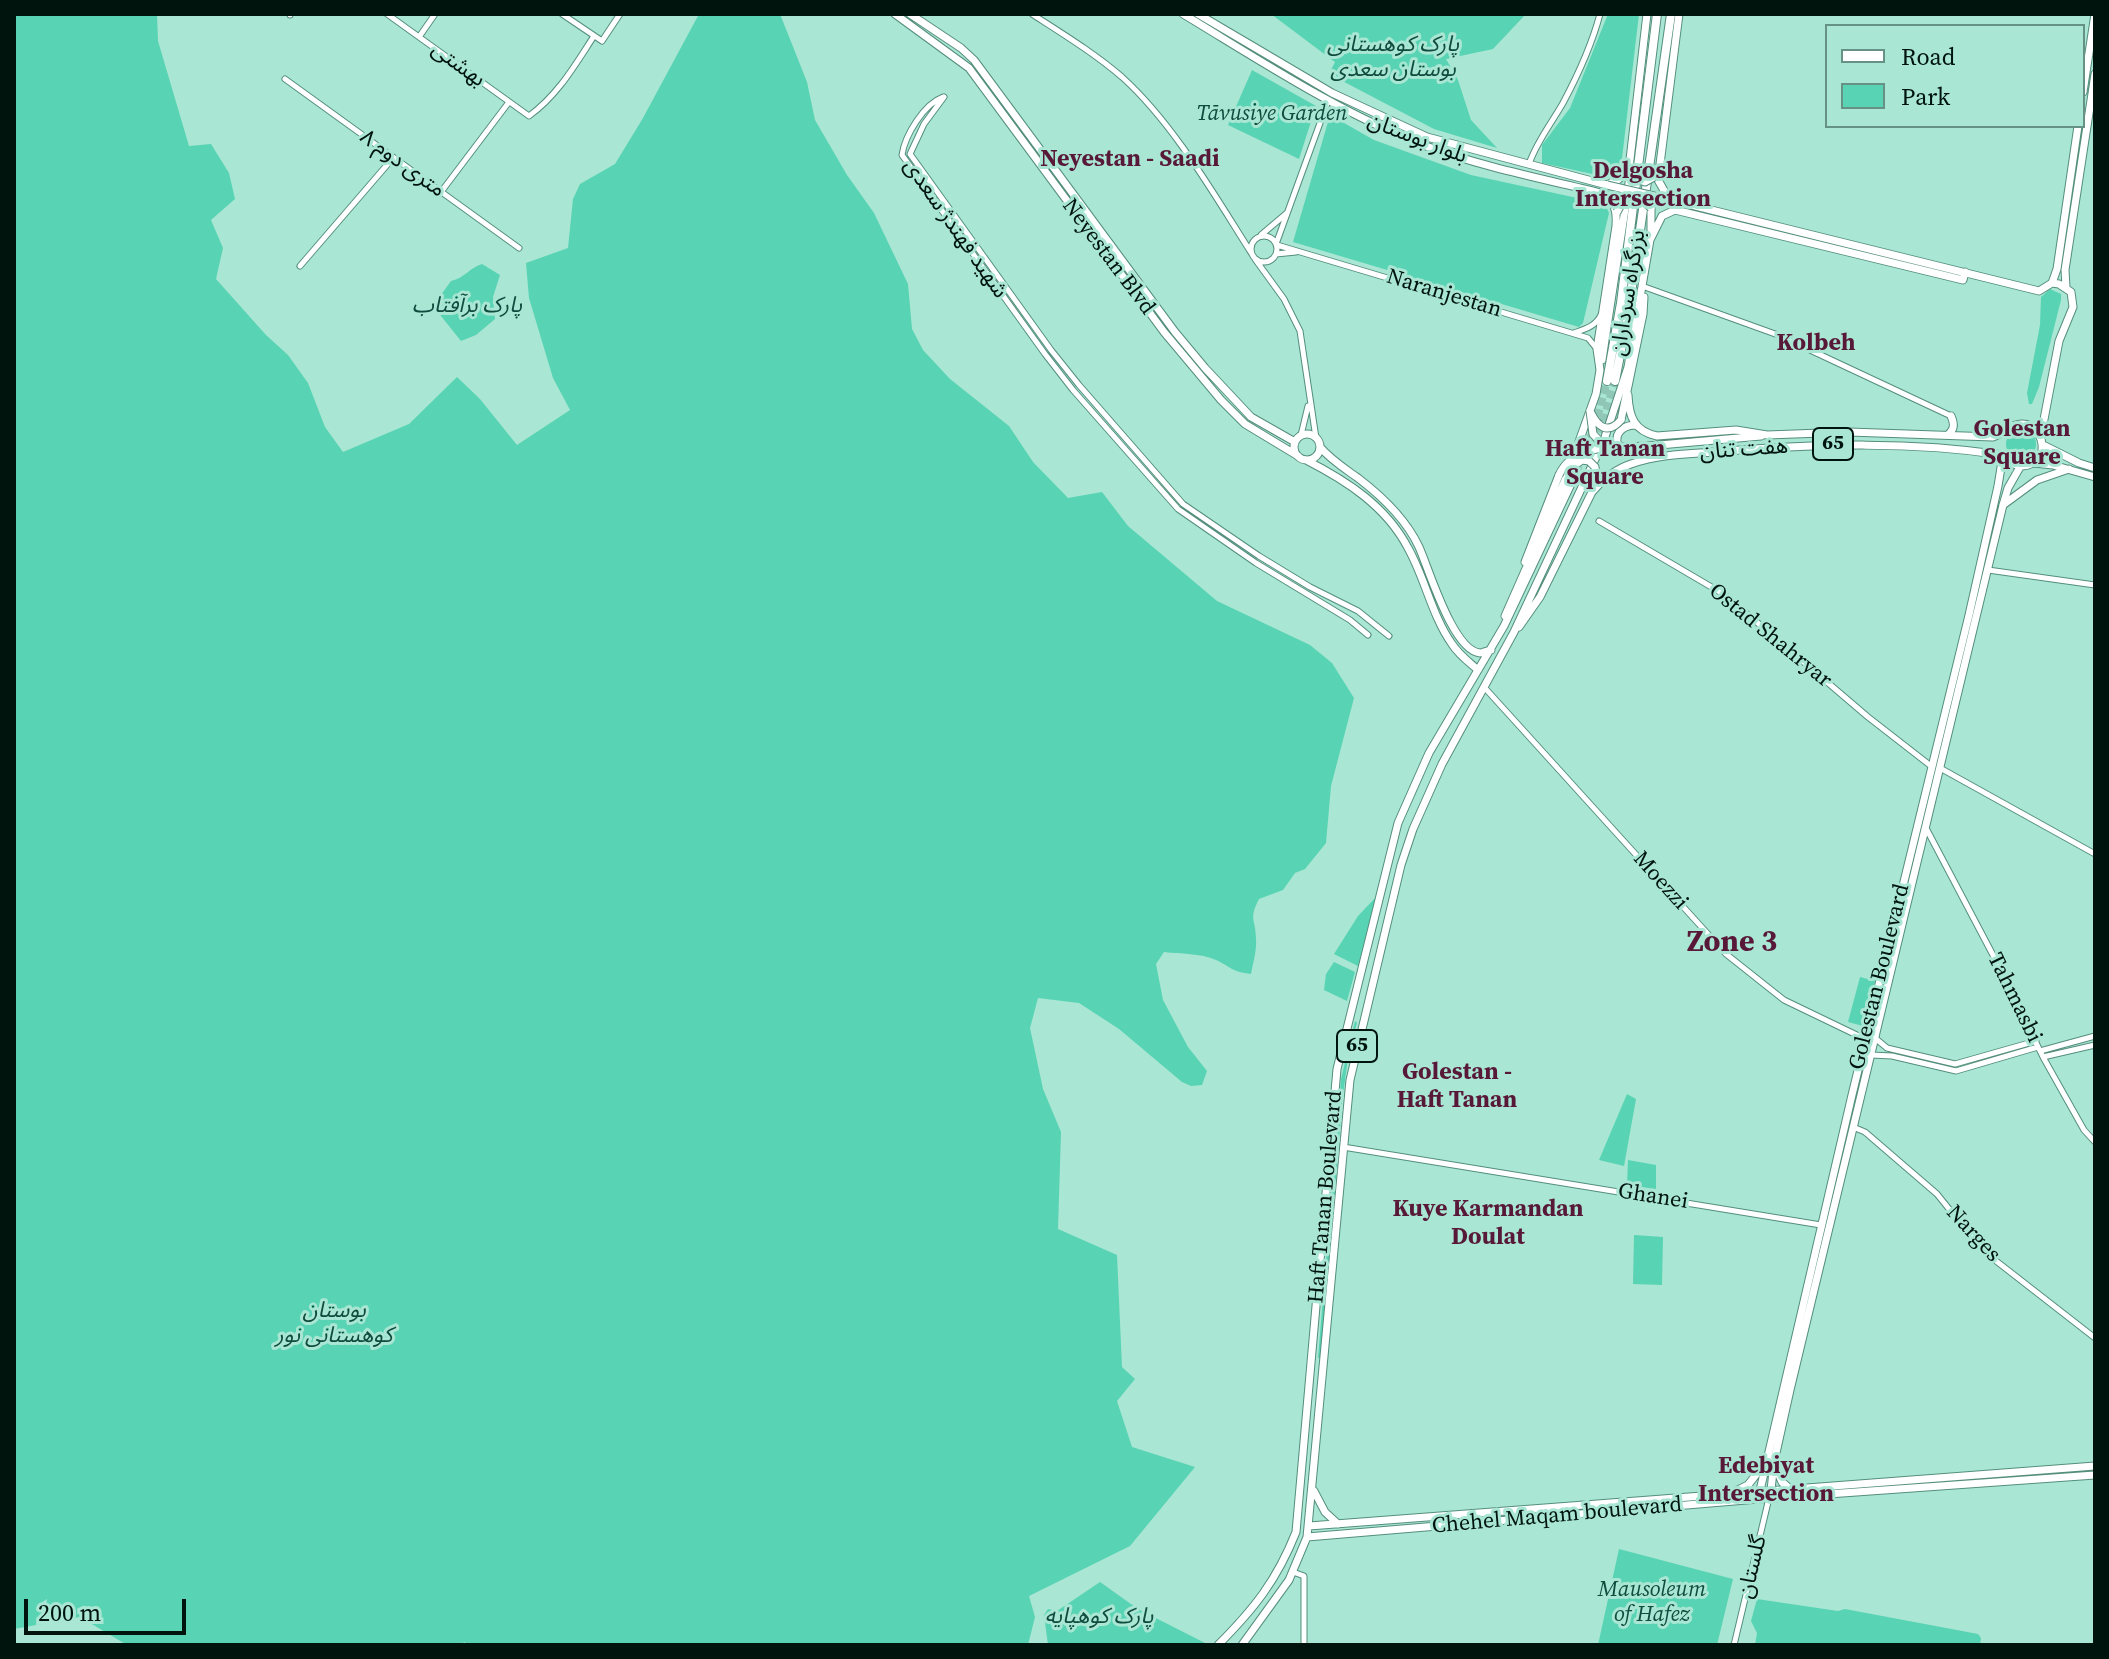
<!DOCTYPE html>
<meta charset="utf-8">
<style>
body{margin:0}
#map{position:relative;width:2109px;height:1659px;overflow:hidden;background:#a9e6d3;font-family:"Source Serif 4",serif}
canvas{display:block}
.frame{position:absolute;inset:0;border:16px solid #00140e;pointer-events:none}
.legend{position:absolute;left:1825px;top:24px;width:260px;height:104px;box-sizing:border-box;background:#a9e6d3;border:2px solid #659284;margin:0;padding:10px 14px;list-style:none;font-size:24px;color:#00140e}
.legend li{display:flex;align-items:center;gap:16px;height:40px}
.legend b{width:40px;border:2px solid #659284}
.scale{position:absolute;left:24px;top:1599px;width:162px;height:36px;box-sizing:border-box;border:4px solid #00140e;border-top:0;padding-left:10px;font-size:24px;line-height:28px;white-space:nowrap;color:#00140e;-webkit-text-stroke:6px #a9e6d3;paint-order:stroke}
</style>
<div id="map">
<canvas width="2109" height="1659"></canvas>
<div class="frame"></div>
<ul class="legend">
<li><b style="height:10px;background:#fff"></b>Road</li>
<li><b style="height:22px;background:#58d4b4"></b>Park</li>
</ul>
<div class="scale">200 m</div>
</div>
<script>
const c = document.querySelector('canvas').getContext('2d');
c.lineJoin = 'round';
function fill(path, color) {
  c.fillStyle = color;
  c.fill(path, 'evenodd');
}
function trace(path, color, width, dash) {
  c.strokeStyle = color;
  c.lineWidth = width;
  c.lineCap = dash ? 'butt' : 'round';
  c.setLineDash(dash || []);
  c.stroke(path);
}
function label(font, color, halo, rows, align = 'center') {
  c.font = font + ' "Source Serif 4","Noto Sans Arabic",serif';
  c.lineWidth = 6;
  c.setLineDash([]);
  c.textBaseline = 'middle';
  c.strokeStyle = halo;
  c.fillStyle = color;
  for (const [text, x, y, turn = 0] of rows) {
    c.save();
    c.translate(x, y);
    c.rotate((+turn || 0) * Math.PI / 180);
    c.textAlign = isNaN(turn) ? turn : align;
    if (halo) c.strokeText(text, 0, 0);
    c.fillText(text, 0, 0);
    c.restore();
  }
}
const green = new Path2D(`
 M 14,14 L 157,14 L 158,41 L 189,146 L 211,144 L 229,173 L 235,199 L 211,220 L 223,248 L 216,279 L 266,335 L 288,355 L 308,383 L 325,427 L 343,452 L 409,424 L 457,377 L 480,399 L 517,445 L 570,410 L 553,378 L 529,298 L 526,263 L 568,248 L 573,199 L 580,184 L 615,164 L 643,118 L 699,14 L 780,14 L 807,82 L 815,120 L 847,175 L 874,213 L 908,284 L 912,329 L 923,350 L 950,379 L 1009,426 L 1033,462 L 1068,498 L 1102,492 L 1128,526 L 1217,601 L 1310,645 L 1332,663 L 1354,698 L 1331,786 L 1326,843 L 1305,869 L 1295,873 L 1283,890 L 1259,899 C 1248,920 1256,919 1256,939 C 1257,950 1253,963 1251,974 C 1232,972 1231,967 1216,960 C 1200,953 1181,954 1164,952 L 1156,964 L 1163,1000 L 1188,1047 L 1207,1071 L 1202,1085 L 1191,1086 L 1182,1082 L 1119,1029 L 1079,1003 L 1038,998 L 1030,1028 L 1043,1089 L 1061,1132 L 1058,1229 L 1117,1255 L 1122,1367 L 1135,1379 L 1117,1401 L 1132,1447 L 1195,1467 L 1130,1546 L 1029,1596 L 1035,1617 L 1028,1645 L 469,1645 L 464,1642 L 462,1645 L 127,1645 L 80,1617 L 14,1629 Z
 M 1271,14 L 1526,14 L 1493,49 L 1446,59 L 1458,80 L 1471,120 L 1497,148 L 1434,129 L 1329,74 L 1335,62 Z
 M 1608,14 L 1639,14 L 1621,167 L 1617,172 L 1606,177 L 1542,163 L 1542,145 L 1570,108 Z
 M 1252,70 L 1316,106 L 1299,159 L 1228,125 Z
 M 1330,115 L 1374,140 L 1471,175 L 1605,204 L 1609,213 L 1583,323 L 1579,327 L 1293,242 Z
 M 482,264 L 500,275 L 493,297 L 495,319 L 476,335 L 461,341 L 433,306 L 451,281 C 465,278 469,268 482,264 Z
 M 2050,289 L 2061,294 L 2061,300 L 2039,387 L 2032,404 L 2029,404 L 2027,393 L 2040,325 L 2041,297 Z
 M2006 444a15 15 0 1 1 30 0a15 15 0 1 1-30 0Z
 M 1377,896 L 1358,966 L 1334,954 L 1358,916 Z
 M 1334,962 L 1355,972 L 1347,1001 L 1324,990 L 1326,974 Z
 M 1860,977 L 1875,981 L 1863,1026 L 1848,1022 Z
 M 1355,1021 L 1357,1023 L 1349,1051 L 1342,1102 L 1322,1357 L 1318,1358 L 1341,1079 Z
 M 1627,1094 L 1636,1099 L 1624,1166 L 1599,1160 Z
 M 1628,1160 L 1656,1165 L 1656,1189 L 1627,1185 Z
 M 1634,1235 L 1663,1237 L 1662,1285 L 1633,1284 Z
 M 1619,1549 L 1733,1579 L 1717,1645 L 1598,1645 Z
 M 1100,1582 L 1138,1609 L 1207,1644 L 1048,1645 L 1044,1615 L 1048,1609 L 1057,1611 Z
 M 1757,1599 L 1838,1611 L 1845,1609 L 1978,1634 L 1981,1638 L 1980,1645 L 1755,1645 L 1757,1633 L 1751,1621 Z`);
const stream = new Path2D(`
 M 14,1643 L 18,1645`);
const highwayTunnel = new Path2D(`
 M 1593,456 L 1615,381
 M 1571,484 L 1594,429 L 1607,381`);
const minor = new Path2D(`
 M 387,14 L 529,116 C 558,95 575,65 594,36
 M 562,14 L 602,41 L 620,14
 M 1032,14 C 1063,34 1094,53 1122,77 C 1174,124 1215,196 1252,254
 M 290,15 L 290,14
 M 419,37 L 435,14
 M 285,79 L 519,248
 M 943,97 C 924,104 905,135 902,155 L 1045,354 L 1073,390 L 1178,509 L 1256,563 L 1350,620 L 1368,635
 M 944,97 L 924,124 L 910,154 L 1051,350 L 1079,385 L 1183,504 L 1259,556 L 1310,587 L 1358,611 L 1389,636
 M 1529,164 C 1537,141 1551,124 1563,103 C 1578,75 1592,44 1600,14
 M 441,192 L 509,102
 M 1261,235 L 1287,213
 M1251 249a13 13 0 1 1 26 0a13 13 0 1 1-26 0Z
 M 1276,244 L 1328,101
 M 1277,245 L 1588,338 L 1597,349
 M 1276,254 L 1296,252
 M 1255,259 L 1284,299 L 1300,331 L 1316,438
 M 300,266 L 393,158
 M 1642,286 L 1778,335 L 1951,416
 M 1574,333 C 1585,329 1596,326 1601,315
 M 1301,435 L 1308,406
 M 1599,521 L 1725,595 L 1868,717 L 1931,766
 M 1988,570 L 2095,585
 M 1484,687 L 1726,954 L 1784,1000 L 1865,1039
 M 1940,768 L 2095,854
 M 1927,830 L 1994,957 L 2043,1057 L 2084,1130 L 2095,1142
 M 1875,1038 L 1887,1048 L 1955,1064 L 2036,1041
 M 2040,1051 L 2095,1036
 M 1871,1055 L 1892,1056 L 1956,1071 L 2038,1047
 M 2043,1057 L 2095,1045
 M 1853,1127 L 1865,1132 L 1937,1194 L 1982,1250 L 2095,1338
 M 1343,1147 L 1821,1225
 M 1293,1572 L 1304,1576 L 1304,1645
 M 1734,1645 L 1769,1498`);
const major = new Path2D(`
 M 895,14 L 969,68 L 1164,332 L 1221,400 L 1245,424 L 1298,456
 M 910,14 L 961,48 L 974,60 L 1175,332 L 1205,368 L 1251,417 L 1295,442
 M 1183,14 C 1261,61 1338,112 1423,145 C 1482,167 1544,179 1605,194 C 1615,203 1617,212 1616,226 L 1597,349 L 1600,370 L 1596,394 L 1566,478 L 1505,616
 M 1198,14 L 1332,93 L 1427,137 L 1607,185 L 1619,179 L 1629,168 L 1647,14
 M 1679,14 L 1658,180 L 1666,194 L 1675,201 L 2039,291 L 2052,283 L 2059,284 L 2071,292 L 2073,307 L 2059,341 L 2041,435
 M 2083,92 L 2095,14
 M 1651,234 L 1651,208
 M 2052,283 L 2057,269 L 2078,126
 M 2066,287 L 2065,270 L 2095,74
 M 1602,360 L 1631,170
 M 1628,395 C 1629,417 1634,431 1657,436 L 1736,430 L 1767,435 L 1849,432 L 1993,437 C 2002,434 2007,427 2016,425 C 2033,420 2044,436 2042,452 C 2033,469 2015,471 2003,455
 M 1621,420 L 1643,314 L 1644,297
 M1294 447a13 13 0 1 1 26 0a13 13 0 1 1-26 0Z
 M 1948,435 C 1954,429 1955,425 1951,416
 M 2043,445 L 2079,463 L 2095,468
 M 1648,446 L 1761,436
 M 1320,447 C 1331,460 1344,468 1358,478 C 1383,497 1406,519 1419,547 C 1429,569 1453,651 1480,653 C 1482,653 1489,650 1491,650
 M 1619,449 C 1613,435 1620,426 1635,425
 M 1615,453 L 1653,456
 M 1306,460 C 1347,481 1386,506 1408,548 C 1425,578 1432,616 1452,644 C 1459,655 1469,662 1478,670
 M 2034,463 L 2053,465 L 2095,477
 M 1592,492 C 1603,479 1616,469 1631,464 C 1662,453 1696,454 1728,451 C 1820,444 1911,441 2003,455
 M 2003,505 L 2037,480 L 2069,469
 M 1525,562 L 1559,475
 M 1519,627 L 1540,597 L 1594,488
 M 1776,1468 L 1782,1482 L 1790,1489
 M 1771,1490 L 1774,1462 L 1790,1390 L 2003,505 L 2008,488 L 2020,467
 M 1314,1491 L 1325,1512 L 1338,1524
 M 1736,1491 L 1748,1485 L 1762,1467
 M 1758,1499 L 1852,1095 L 1969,615 L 1998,486 L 2003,455
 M 1309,1526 L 2095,1466
 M 1307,1537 L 1758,1499 L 2095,1475
 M 1218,1645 C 1254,1609 1277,1580 1296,1532 L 1337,1069 L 1398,823 L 1429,753 L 1504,626 L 1571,484
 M 1242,1645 L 1289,1580 L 1307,1537 L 1350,1080 L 1401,865 L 1413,829 L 1442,764 L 1514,632 L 1604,440 L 1628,367 L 1650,240 L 1662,216 L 1675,210 L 1963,280 L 1965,272`);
const highway = new Path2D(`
 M 1607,381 L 1621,303 L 1657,14
 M 1615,381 L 1628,314 L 1671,14`);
const majorBridge = new Path2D(`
 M 1629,168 L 1634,178 L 1645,182 L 1654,177 L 1661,166
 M 1607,185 L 1675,201
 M 1617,212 L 1624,199 L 1635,193 L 1651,208
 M 1590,411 L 1593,434 L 1608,450
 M 1591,413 C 1598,427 1608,435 1621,420
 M 1573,466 L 1582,460 L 1589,461 L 1595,467 L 1597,479
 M 1559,475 C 1574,442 1618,448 1648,446`);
const shields = [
 [1833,444,40],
 [1357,1046,40]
];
const shieldNames = [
 ["65",1833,444],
 ["65",1357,1046]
];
const parkNames = [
 ["پارک کوهستانی",1393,45],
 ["بوستان سعدی",1393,70],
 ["Tāvusiye Garden",1272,114],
 ["پارک برآفتاب",467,306],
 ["بوستان",334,1311],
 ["کوهستانی نور",334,1336],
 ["Mausoleum",1652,1590],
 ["of Hafez",1652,1615],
 ["پارک کوهپایه",1099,1617]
];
const streetNames = [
 ["بهشتی",458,65,36],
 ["بلوار بوستان",1417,139,21],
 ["۸ متری دوم",402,164,36],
 ["شهید فهندژ سعدی",955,229,55],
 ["Neyestan Blvd",1108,257,53],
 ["بزرگراه سرداران",1629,293,-81],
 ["Naranjestan",1444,294,17],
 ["هفت تنان",1744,450,-4],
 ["Ostad Shahryar",1770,636,39],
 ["Moezzi",1660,881,48],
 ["Golestan Boulevard",1880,977,-76],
 ["Tahmasbi",2014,998,64],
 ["Haft Tanan Boulevard",1326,1197,-85],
 ["Ghanei",1653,1197,9],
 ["Narges",1973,1234,47],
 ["Chehel Maqam boulevard",1557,1516,-5],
 ["گلستان",1753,1567,-77]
];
const neighbourhoodNames = [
 ["Neyestan - Saadi",1130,160],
 ["Delgosha",1643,172],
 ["Intersection",1643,200],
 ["Kolbeh",1816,344],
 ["Golestan",2022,430],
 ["Square",2022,458],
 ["Haft Tanan",1605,450],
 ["Square",1605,478],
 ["Golestan -",1457,1073],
 ["Haft Tanan",1457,1101],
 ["Kuye Karmandan",1488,1210],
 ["Doulat",1488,1238],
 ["Edebiyat",1766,1467],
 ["Intersection",1766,1495]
];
const districtNames = [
 ["Zone 3",1732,943]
];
fill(green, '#58d4b4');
trace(stream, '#b09cf8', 2);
trace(highwayTunnel, '#90c6b5', 8, [8, 4]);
trace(minor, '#548f7d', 7);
trace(major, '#548f7d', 9);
trace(highway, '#548f7d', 10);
trace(minor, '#fff', 5);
trace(major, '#fff', 7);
trace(highway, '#fff', 8);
trace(majorBridge, '#548f7d', 9, []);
trace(majorBridge, '#fff', 7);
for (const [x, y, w] of shields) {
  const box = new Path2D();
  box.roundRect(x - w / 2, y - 16, w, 32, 6);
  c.fillStyle = '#a9e6d3';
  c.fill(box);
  trace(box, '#00140e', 2);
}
label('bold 20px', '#00140e', null, shieldNames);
label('italic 22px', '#104c3e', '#a9e6d3', parkNames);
label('22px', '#00140e', '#a9e6d3', streetNames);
label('bold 24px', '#581838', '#a9e6d3', neighbourhoodNames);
label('bold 30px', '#581838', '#a9e6d3', districtNames);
</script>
